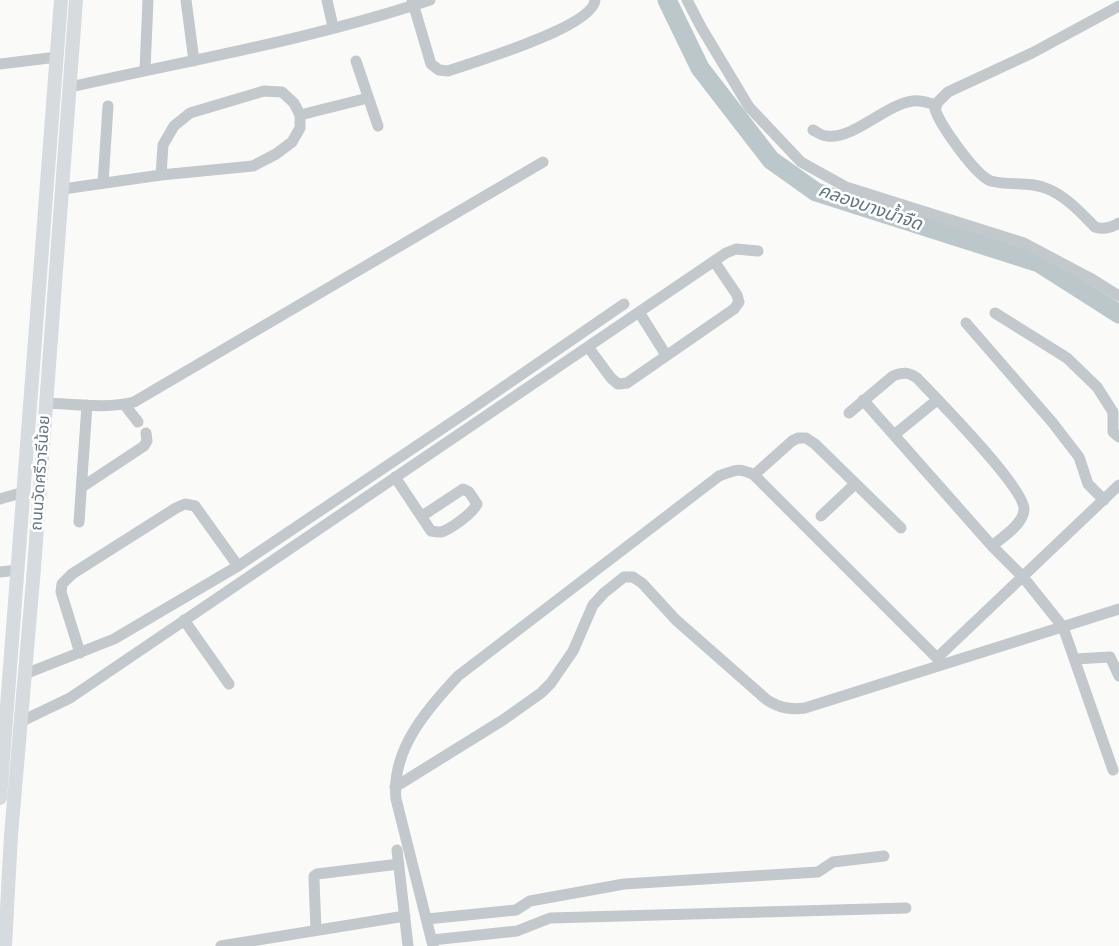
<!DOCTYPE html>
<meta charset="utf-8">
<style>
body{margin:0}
canvas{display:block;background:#fafaf8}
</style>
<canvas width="1119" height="946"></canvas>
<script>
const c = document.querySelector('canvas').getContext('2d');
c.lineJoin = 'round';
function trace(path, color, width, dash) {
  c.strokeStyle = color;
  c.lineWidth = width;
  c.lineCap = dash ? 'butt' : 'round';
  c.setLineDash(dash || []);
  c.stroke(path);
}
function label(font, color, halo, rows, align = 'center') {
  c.font = font + ' Arial,"Noto Sans Thai",sans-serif';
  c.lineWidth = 5;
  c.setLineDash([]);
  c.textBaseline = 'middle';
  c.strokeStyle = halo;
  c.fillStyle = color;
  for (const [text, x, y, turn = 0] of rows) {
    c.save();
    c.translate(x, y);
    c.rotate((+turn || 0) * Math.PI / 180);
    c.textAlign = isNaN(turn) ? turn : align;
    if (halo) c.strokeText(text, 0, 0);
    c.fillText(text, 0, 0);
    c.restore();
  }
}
const river = new Path2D(`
 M 667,0 L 700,68 L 771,160 L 816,192 L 1039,263 L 1119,314`);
const minor = new Path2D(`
 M 186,0 L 194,61
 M 327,0 L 333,27
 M 412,0 L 431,64 L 439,70 L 448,71 C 474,62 593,27 595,0
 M 687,0 L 701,27 L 749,107 L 801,162 L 846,187 L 1024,243 L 1090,278 L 1119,296
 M 1119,6 L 1032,53 L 948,92 L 938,102 L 935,109 C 940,125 976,176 991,181 C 1010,186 1030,181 1048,189 C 1067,197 1081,213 1095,227 C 1104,230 1111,228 1119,223
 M 356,61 L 378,126
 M 0,64 L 57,57
 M 145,70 L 148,0
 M 70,87 C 190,60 313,39 430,0
 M 300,115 L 368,98
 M 813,130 C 817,132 822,136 827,136 C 853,140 886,104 913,101 C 921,100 929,103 936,105
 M 103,183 L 108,106
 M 63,189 L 161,175 L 253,166 L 276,154 L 292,142 L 300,128 L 300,115 L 294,103 L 282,92 L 264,91 L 190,113 L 174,126 L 163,145 L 161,175
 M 639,312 L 666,355
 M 995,313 L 1067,358 L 1097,387 L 1113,412 L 1113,432 L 1119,437
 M 966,323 L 1052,422 L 1079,457 L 1088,484 L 1104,500
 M 588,347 L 611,378 L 618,384 L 627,383 L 734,309 L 739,302 L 737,295 L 714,261
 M 863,400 L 992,546 L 1023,577 L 1063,627 L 1113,770
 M 46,403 C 75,404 107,409 134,402 L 543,162
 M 124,404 L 138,422
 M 849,413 L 893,376 C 903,372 908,372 917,378 C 935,397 1026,489 1024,510 C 1023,524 1003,537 992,546
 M 894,435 L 937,400
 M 754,475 L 792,441 L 798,438 L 806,438 L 815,444 L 901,528
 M 395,477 L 431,531 C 436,532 440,533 444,531 C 453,527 473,513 477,504 L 469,492 L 463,489 L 422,516
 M 82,487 L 144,446 L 147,441 L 146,433
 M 0,499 L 24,492
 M 821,516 L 855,484
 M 79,522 L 87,405
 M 0,572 L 17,570
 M 184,620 L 229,684
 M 80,653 L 61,592 L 62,584 L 72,574 L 176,508 L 185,504 L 195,506 L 238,566
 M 1075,659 L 1110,657 L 1119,676
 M 25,674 L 114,639 L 238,566 L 467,412 L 624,304
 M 20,722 L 70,698 L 726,253 L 736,249 L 758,251
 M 395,787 L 503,720 L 541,693 L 551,683 L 573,651 L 593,605 L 604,593 L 624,577 L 633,577 L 642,583 L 676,620 L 767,700 C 780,708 790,710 805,708 L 1119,609
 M 397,850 L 408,946
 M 427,919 L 516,910 L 530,901 L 624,884 L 818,872 L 833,862 L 884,856
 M 316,930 L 314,880 L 314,876 L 317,874 L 399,864
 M 432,940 L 517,931 L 550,918 L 906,908
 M 221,946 L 405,916
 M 433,946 L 396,799 C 391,750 427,709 458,676 L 719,476 C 735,470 739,467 754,475 L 937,658 L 1119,485`);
const major = new Path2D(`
 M 0,798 L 61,0
 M 5,946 L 11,835 L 34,568 L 76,0`);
const streetNames = [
 ["ถนนวัดศรีวารีน้อย",41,473,-86]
];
const waterNames = [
 ["คลองบางน้ำจืด",870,208,19]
];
trace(river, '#bbc7cb', 19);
trace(minor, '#c3c8cc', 11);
trace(major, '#d6dbdf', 14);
label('16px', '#657683', '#fff', streetNames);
label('italic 18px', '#60757c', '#fff', waterNames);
</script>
